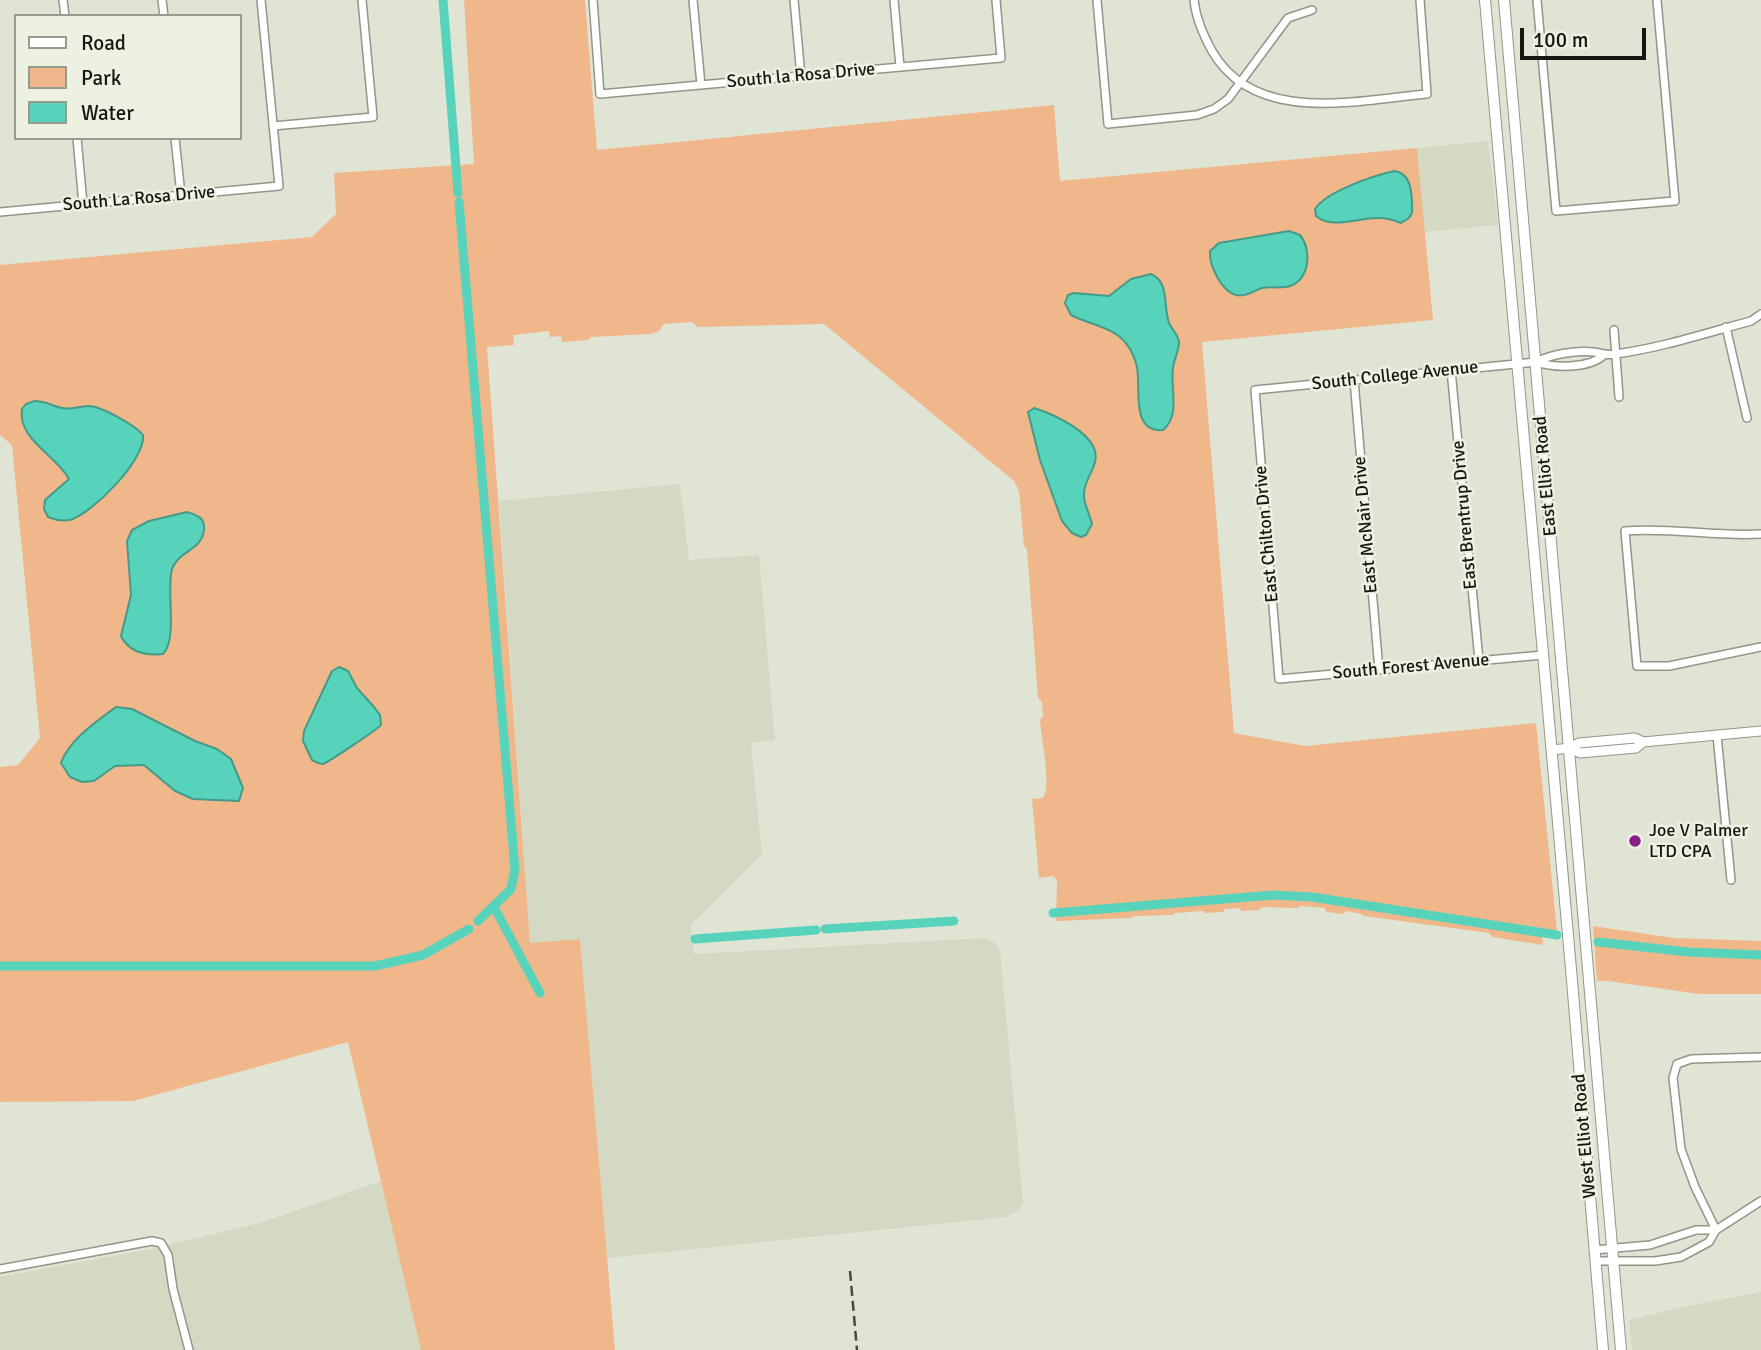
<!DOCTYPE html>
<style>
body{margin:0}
#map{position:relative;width:1761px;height:1350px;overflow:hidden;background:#e0e4d5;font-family:Signika,sans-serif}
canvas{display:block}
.legend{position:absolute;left:14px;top:14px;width:228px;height:126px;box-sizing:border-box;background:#edf1e2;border:2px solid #979a8f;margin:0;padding:9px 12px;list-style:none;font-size:21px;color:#161712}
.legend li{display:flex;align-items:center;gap:14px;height:35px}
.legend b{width:35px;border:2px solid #979a8f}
.scale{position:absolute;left:1520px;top:28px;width:126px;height:32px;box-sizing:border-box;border:4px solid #161712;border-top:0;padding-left:9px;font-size:21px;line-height:24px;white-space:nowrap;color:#161712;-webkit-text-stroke:5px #edf1e2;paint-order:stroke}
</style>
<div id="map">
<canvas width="1761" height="1350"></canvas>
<ul class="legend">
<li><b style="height:9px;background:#fff"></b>Road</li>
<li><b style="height:19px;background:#f0b78b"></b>Park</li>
<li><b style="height:19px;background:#58d3bb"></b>Water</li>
</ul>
<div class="scale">100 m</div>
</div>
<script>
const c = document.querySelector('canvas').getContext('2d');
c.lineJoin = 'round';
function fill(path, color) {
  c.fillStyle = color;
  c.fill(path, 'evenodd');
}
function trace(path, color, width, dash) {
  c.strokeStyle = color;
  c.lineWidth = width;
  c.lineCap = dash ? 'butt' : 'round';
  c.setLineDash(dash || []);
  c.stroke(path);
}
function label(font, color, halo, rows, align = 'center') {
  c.font = font + ' Signika,sans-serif';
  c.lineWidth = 5;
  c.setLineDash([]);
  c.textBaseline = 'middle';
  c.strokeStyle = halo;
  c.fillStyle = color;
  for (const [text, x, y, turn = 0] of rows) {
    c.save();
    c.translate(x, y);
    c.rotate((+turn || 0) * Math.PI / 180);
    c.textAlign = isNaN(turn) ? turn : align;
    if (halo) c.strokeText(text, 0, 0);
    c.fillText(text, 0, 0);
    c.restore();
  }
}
const built = new Path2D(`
 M 1488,141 L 1498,225 L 1424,232 L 1417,148 Z
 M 680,484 L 689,560 L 759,555 L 775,740 L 751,743 L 762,854 L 691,925 L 694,954 L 985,938 L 995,943 L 1000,950 L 1023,1202 L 1020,1209 L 1006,1217 L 607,1258 L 580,940 L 530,943 L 499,501 Z
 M 381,1181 L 421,1350 L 0,1350 L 0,1277 L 151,1249 L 260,1223 Z
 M 1761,1292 L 1761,1350 L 1632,1350 L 1629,1320 L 1687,1306 Z`);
const green = new Path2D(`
 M 464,0 L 585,0 L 597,150 L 1054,105 L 1060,181 L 1417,148 L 1433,320 L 1202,342 L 1234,733 L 1305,746 L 1536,723 L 1557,931 L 1542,930 L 1543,945 L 1492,937 L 1489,933 L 1364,916 L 1362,914 L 1346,911 L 1343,914 L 1327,912 L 1324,908 L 1300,906 L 1298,908 L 1262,907 L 1259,910 L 1242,911 L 1239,908 L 1225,909 L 1223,912 L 1205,913 L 1202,911 L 1175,913 L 1173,915 L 1133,916 L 1131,918 L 1056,921 L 1057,880 L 1053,876 L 1039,878 L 1032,799 L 1043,798 C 1052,785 1041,738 1040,720 L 1043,716 L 1042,702 L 1038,698 L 1027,549 L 1024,546 L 1019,491 L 1014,481 L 824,324 L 698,327 L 692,322 L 664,324 L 659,331 L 650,334 L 591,337 L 588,340 L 562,342 L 561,336 L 550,337 L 549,331 L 513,335 L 514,345 L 487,347 L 530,943 L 580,939 L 615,1350 L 421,1350 L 348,1042 L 133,1101 L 0,1102 L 0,767 L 18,765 L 40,738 L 12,445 L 0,435 L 0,265 L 312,237 L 336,214 L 334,173 L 474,164 Z
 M 1593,926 L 1674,938 L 1761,941 L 1761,994 L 1699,994 L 1608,981 L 1597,981 Z`);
const water = new Path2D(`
 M 1394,171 C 1413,173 1412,197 1412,213 L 1409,218 L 1401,223 C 1394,220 1387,218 1379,218 C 1360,217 1332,230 1316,216 L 1315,209 C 1327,191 1373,176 1394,171 Z
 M 1289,231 L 1300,235 C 1312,249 1310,279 1290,286 C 1281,289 1271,286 1262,288 C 1253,291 1247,297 1236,295 C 1221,291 1209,265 1210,251 L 1219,243 Z
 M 1151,274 C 1170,282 1163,307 1169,323 C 1172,330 1178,334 1179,342 C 1179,351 1174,359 1173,368 C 1170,389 1181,415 1163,430 C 1130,433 1141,387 1137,367 C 1135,358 1131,349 1125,342 C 1113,327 1088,324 1071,315 L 1065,303 L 1068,295 L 1074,293 L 1109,296 L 1131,279 Z
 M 35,401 C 46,401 52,406 62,408 C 70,410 81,406 90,406 C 102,407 135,425 143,435 C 146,459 93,513 70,520 C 63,521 55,520 48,517 L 44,509 L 45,500 L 69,479 C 57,456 17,439 22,409 L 26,404 Z
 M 1034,408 C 1053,414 1102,435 1095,462 C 1092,474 1083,483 1084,498 C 1085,506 1090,515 1092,524 L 1086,535 L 1081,537 L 1072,533 L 1062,521 L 1040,460 L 1028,412 Z
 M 187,512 C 196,515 205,517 204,529 C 203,550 178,551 172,569 C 166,591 178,639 163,654 C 145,656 129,652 121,636 L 131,595 L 127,541 L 132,530 L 149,521 Z
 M 339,667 L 348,671 L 357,688 L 374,707 L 380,715 L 381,725 C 378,729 327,763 323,764 C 318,764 317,763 312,760 L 303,741 L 304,731 L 332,671 Z
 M 116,707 L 132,709 L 195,741 L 217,749 L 231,759 L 243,788 L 239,801 L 193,799 L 175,791 L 144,765 L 115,766 L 94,781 L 82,782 L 70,777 L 61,763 C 69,740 97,721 116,707 Z`);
const canal = new Path2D(`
 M 443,0 L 458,193
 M 459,202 L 515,869 L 511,889 L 478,921
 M 494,907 L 540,993
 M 1053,913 L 1273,895 L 1312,897 L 1557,935
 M 825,929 L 954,921
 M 695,939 L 816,930
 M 1598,942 L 1688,952 L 1761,955
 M 0,966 L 375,966 L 423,955 L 469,929`);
const minor = new Path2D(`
 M 63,0 L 65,16
 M 162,0 L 164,16
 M 593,0 L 600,94 L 1001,58 L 996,0
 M 693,0 L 701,85
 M 794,0 L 801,76
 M 894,0 L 900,67
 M 1097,0 L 1108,124 L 1197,115 L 1214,109 L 1228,99 L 1288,18 L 1312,10
 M 1194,0 C 1196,19 1203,34 1212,51 C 1255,126 1358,100 1427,94 L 1420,0
 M 1537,0 L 1556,211 L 1675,201 L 1657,0
 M 273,126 L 373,117 L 362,0
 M 77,138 L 83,204
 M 175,138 L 181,195
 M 0,212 L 279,186 L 261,0
 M 1726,327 L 1747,418
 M 1614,330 L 1619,397
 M 1536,362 C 1554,368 1589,369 1604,355
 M 1451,370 L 1479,660
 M 1354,380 L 1379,670
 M 1761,534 C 1716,537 1671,527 1625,531 L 1637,666 L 1669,666 L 1761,647
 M 1543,655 L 1279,679 L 1255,390 L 1536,362 C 1552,354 1576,350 1594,352 C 1602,353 1606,356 1615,354 C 1661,348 1706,333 1751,321 L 1761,314
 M 1717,735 L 1731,880
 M 1716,1230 L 1695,1187 L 1681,1149 L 1673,1078 L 1677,1064 L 1691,1059 L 1761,1057
 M 1594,1250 L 1650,1245 L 1696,1230 L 1716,1230
 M 1595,1261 L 1655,1261 L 1681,1257 L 1709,1242 L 1716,1230 L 1761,1201
 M 0,1269 L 152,1241 L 161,1243 L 168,1255 L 173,1289 L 189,1350`);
const tertiary = new Path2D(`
 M 1570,748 L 1580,753 L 1636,748 L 1643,742
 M 1552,750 L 1570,748 L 1579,743 L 1635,738 L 1643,742 L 1761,731`);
const secondary = new Path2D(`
 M 1485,0 L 1571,969 L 1603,1350
 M 1504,0 L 1621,1350`);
const rail = new Path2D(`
 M 850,1271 L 857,1350`);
const markers = [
 [1635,841,7,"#882087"]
];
const streetNames = [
 ["South la Rosa Drive",801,76,-5],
 ["South La Rosa Drive",139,199,-5],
 ["South College Avenue",1395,376,-6],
 ["East Elliot Road",1546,476,-95],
 ["East Brentrup Drive",1465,515,-95],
 ["East McNair Drive",1366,525,-95],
 ["East Chilton Drive",1267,534,-95],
 ["South Forest Avenue",1411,667,-5],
 ["West Elliot Road",1585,1136,-95]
];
const poiNames = [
 ["Joe V Palmer",1649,831],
 ["LTD CPA",1649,852]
];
fill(built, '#d4d9c3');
fill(green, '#f0b78b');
fill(water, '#58d3bb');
trace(water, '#449b88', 2);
trace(canal, '#58d3bb', 9);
trace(minor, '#929587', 10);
trace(tertiary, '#929587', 11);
trace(secondary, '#929587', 12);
trace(minor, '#fff', 7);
trace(tertiary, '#fff', 9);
trace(secondary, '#fff', 10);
trace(rail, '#474941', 2.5, [10, 5]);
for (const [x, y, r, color] of markers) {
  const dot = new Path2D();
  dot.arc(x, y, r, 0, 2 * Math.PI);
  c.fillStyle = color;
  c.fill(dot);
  trace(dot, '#edf1e2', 2.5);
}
label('18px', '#161712', '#edf1e2', streetNames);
label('18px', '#161712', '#edf1e2', poiNames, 'left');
</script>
